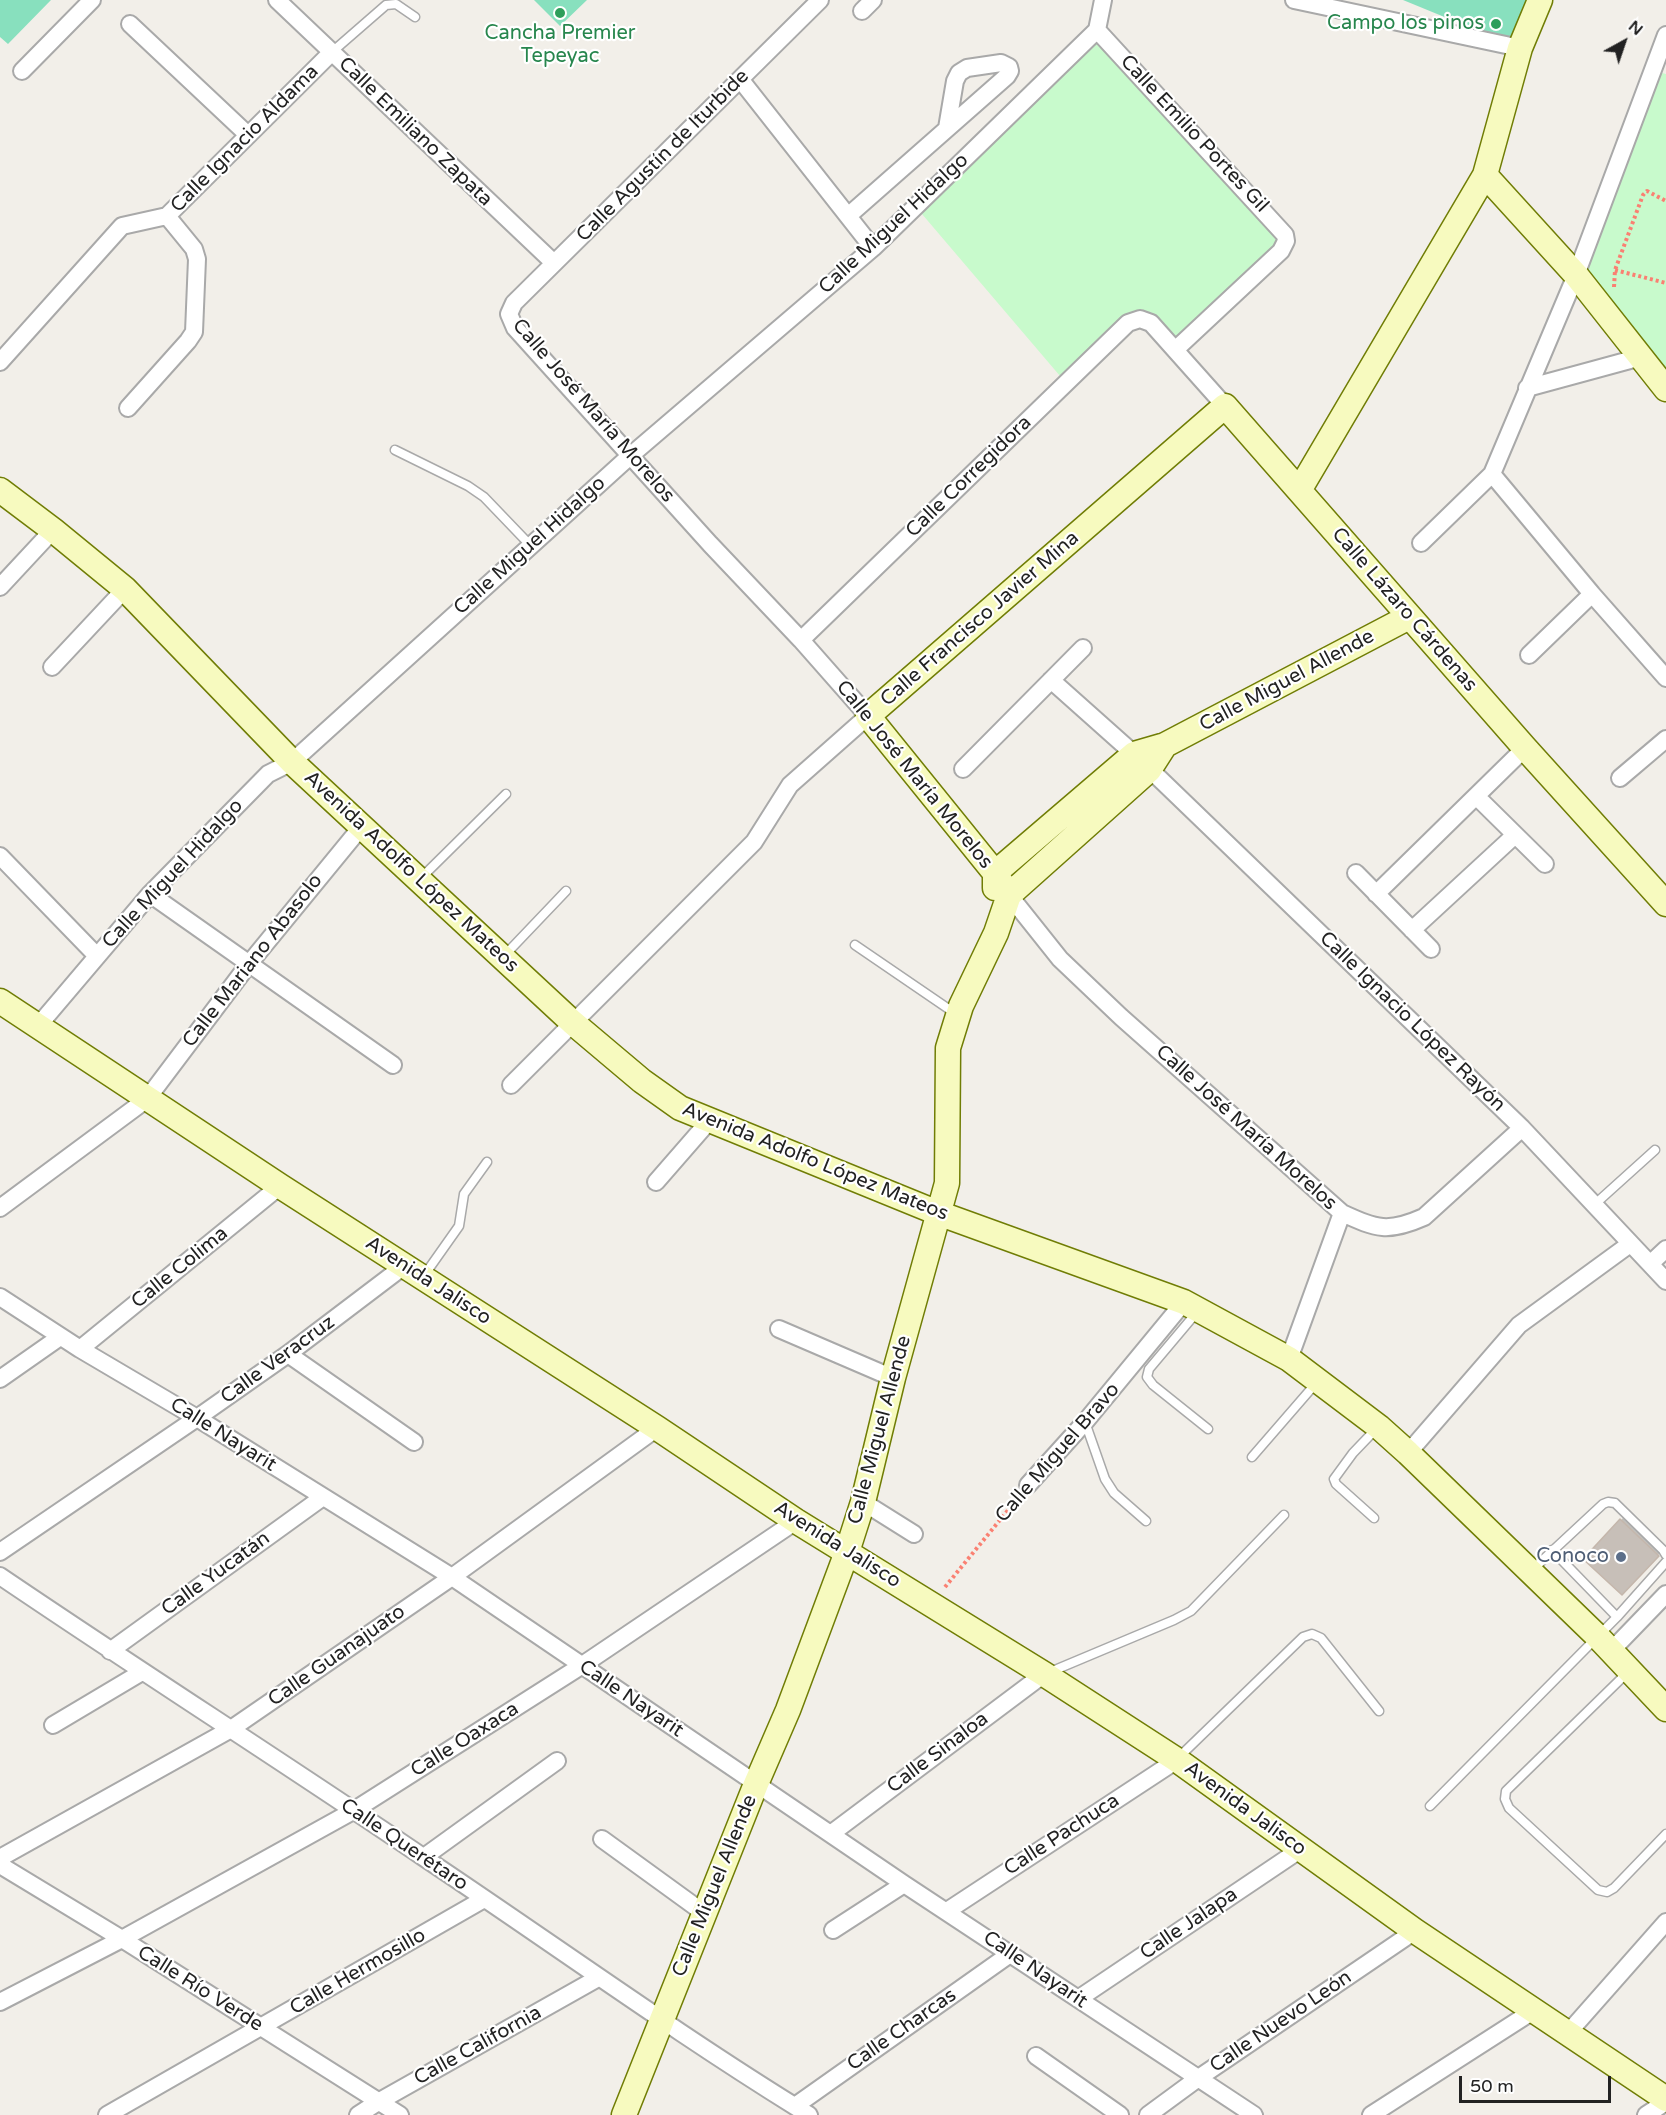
<!DOCTYPE html>
<meta charset="utf-8">
<style>
body{margin:0}
#map{position:relative;width:1666px;height:2115px;overflow:hidden;background:#f2efe9;font-family:"Varela Round",sans-serif}
canvas{display:block}
.north{position:absolute;left:1594px;top:12px;width:60px;height:60px;-webkit-text-stroke:4px #fff;paint-order:stroke;rotate:40deg;font-size:16px;font-weight:700;line-height:24px;text-align:center;color:#222}
.north::after{content:'';display:block;margin:auto;width:21px;height:27px;background:#222;clip-path:polygon(50% 0,100% 100%,50% 72%,0 100%)}
.scale{position:absolute;left:1459px;top:2076px;width:152px;height:27px;box-sizing:border-box;border:3px solid #222;border-top:0;padding-left:8px;font-size:18px;line-height:21px;white-space:nowrap;color:#222;-webkit-text-stroke:4px #fff;paint-order:stroke}
</style>
<div id="map">
<canvas width="1666" height="2115"></canvas>
<div class="north">N</div>
<div class="scale">50 m</div>
</div>
<script>
const c = document.querySelector('canvas').getContext('2d');
c.lineJoin = 'round';
function fill(path, color) {
  c.fillStyle = color;
  c.fill(path, 'evenodd');
}
function trace(path, color, width, dash) {
  c.strokeStyle = color;
  c.lineWidth = width;
  c.lineCap = dash ? 'butt' : 'round';
  c.setLineDash(dash || []);
  c.stroke(path);
}
function label(font, color, halo, rows, align = 'center') {
  c.font = font + ' "Varela Round",sans-serif';
  c.lineWidth = 4.5;
  c.setLineDash([]);
  c.textBaseline = 'middle';
  c.strokeStyle = halo;
  c.fillStyle = color;
  for (const [text, x, y, turn = 0] of rows) {
    c.save();
    c.translate(x, y);
    c.rotate((+turn || 0) * Math.PI / 180);
    c.textAlign = isNaN(turn) ? turn : align;
    if (halo) c.strokeText(text, 0, 0);
    c.fillText(text, 0, 0);
    c.restore();
  }
}
const park = new Path2D(`
 M 1097,30 L 1286,241 L 1175,350 L 1140,319 L 1066,383 L 916,207 Z
 M 1654,71 L 1666,74 L 1666,389 L 1576,275 Z`);
const pitch = new Path2D(`
 M 0,0 L 51,0 L 8,44 L 0,37 Z
 M 534,0 L 587,0 L 560,26 Z
 M 1403,0 L 1540,0 L 1520,48 Z`);
const shadow = new Path2D(`
 M 1623,1518 L 1660,1553 L 1622,1593 L 1585,1559 Z`);
const building = new Path2D(`
 M 1620,1519 L 1659,1556 L 1622,1595 L 1583,1559 Z`);
const path = new Path2D(`
 M 1615,270 L 1666,283
 M 1614,287 L 1615,270 L 1643,195 L 1647,191 L 1666,201
 M 945,1587 L 1018,1498`);
const lane = new Path2D(`
 M 332,52 L 386,5 L 396,4 L 415,17
 M 395,450 L 468,486 L 484,497 L 531,546
 M 421,878 L 506,794
 M 855,945 L 956,1014
 M 504,956 L 566,891
 M 1594,1205 L 1655,1150
 M 423,1277 L 459,1226 L 464,1194 L 487,1162
 M 1197,1312 L 1149,1369 L 1147,1377 L 1153,1385 L 1208,1429
 M 1085,1422 L 1105,1479 L 1114,1493 L 1146,1521
 M 1252,1457 L 1317,1382
 M 1374,1518 L 1336,1484 L 1334,1479 L 1353,1453 L 1376,1429
 M 1552,1550 L 1617,1617
 M 1532,1570 L 1603,1504 L 1608,1502 L 1615,1503 L 1663,1550 L 1666,1555
 M 1629,1671 L 1506,1791 L 1505,1799 L 1509,1808 L 1598,1890 L 1607,1892 L 1614,1888 L 1666,1834
 M 1050,1672 L 1174,1620 L 1191,1611 L 1284,1515
 M 1177,1759 L 1303,1637 L 1312,1634 L 1321,1638 L 1379,1711
 M 1430,1806 L 1617,1617 L 1666,1562`);
const street = new Path2D(`
 M 277,0 L 554,263
 M 1294,0 L 1520,48
 M 862,11 L 873,0
 M 130,24 L 248,135
 M 1097,30 L 1285,235 L 1286,241 L 1281,251 L 1175,350
 M 22,71 L 92,0
 M 740,79 L 873,248
 M 848,216 L 1007,76 L 1010,71 L 1009,67 L 1001,63 L 967,68 L 959,73 L 955,81 L 947,128
 M 0,362 L 122,226 L 167,216 L 332,52
 M 1527,388 L 1641,357
 M 128,408 L 188,341 L 194,332 L 197,259 L 194,249 L 167,216
 M 1492,474 L 1592,594 L 1666,678
 M 1421,543 L 1492,474 L 1576,275 L 1666,35
 M 0,587 L 53,530
 M 801,640 L 1128,323 L 1140,319 L 1151,323 L 1225,406
 M 1529,655 L 1592,594
 M 52,667 L 125,589
 M 1051,680 L 1134,754 L 1522,1128 L 1666,1281
 M 963,769 L 1083,648
 M 1620,778 L 1666,739
 M 1476,796 L 1545,864
 M 0,856 L 96,955
 M 1356,873 L 1431,949
 M 150,894 L 393,1065
 M 1376,894 L 1525,748
 M 1009,895 L 1060,959 L 1121,1017 L 1342,1213 C 1377,1229 1388,1233 1424,1217 L 1522,1128
 M 1412,930 L 1515,835
 M 38,1026 L 150,894 L 268,774 L 292,762 L 630,456 L 873,248 L 1097,30 L 1103,0
 M 511,1085 L 754,842 L 790,785 L 868,716 L 801,640 L 710,544 L 515,328 L 509,314 L 514,303 L 820,0
 M 656,1182 L 710,1120
 M 0,1208 L 147,1099 L 248,965 L 362,826
 M 1650,1264 L 1666,1249
 M 0,1297 L 80,1349 L 197,1418 L 452,1577 L 904,1884 L 1254,2115
 M 779,1329 L 893,1378
 M 80,1349 L 280,1186
 M 288,1354 L 414,1442
 M 1289,1359 L 1342,1213
 M 0,1379 L 60,1337
 M 1408,1453 L 1519,1325 L 1630,1244
 M 1028,1485 L 1085,1422 L 1184,1302
 M 863,1502 L 914,1534
 M 0,1552 L 197,1418 L 288,1354 L 404,1266
 M 0,1576 C 140,1671 283,1762 423,1857 C 552,1943 677,2034 809,2115
 M 110,1651 L 323,1497
 M 1611,1651 L 1666,1594
 M 53,1725 L 142,1672
 M 832,1833 L 1044,1674
 M 602,1839 L 704,1913
 M 424,1857 L 557,1761
 M 0,1858 L 231,1729 L 452,1577 L 657,1428
 M 0,1865 L 122,1939 L 400,2115
 M 947,1911 L 1177,1760
 M 833,1930 L 904,1884
 M 1078,1999 L 1301,1849
 M 0,2002 L 122,1939 L 353,1811 L 581,1666 L 796,1521
 M 1568,2033 L 1666,1922
 M 1036,2056 L 1120,2115
 M 795,2106 L 1010,1954
 M 107,2115 L 484,1899
 M 358,2115 L 378,2102 L 598,1978
 M 1148,2115 L 1197,2079 L 1415,1931
 M 1371,2115 L 1533,2011
 M 1646,2115 L 1666,2102`);
const secondary = new Path2D(`
 M 1485,175 L 1576,275 L 1666,389
 M 1300,489 L 1485,175 L 1520,48 L 1540,0
 M 0,490 L 53,530 L 125,589 L 292,762 L 572,1022 L 642,1081 L 680,1108 L 938,1213 L 1184,1302 L 1289,1359 L 1379,1427 L 1408,1453 L 1597,1636 L 1666,1709
 M 995,888 L 995,873 L 1134,754 L 1165,745 L 1409,617
 M 1009,895 L 995,873 L 868,716 L 1225,406 L 1525,748 L 1666,904
 M 0,1001 L 280,1186 L 657,1428 L 796,1521 L 1044,1674 L 1177,1760 L 1415,1931 L 1666,2099
 M 624,2115 L 756,1784 L 788,1710 L 847,1552 L 863,1502 L 893,1378 L 947,1183 L 948,1048 L 961,1006 L 996,933 L 1009,895 L 1149,770 L 1165,745`);
const markers = [
 [560,13,6,"#2e9e5b"],
 [1496,24,6,"#2e9e5b"],
 [1621,1557,6,"#5c6f8a"]
];
const leisureNames = [
 ["Campo los pinos",1484,24],
 ["Cancha Premier",560,34,"center"],
 ["Tepeyac",560,57,"center"]
];
const streetNames = [
 ["Calle Emiliano Zapata",415,132,44],
 ["Calle Emilio Portes Gil",1194,134,47],
 ["Calle Ignacio Aldama",245,139,-45],
 ["Calle Agustín de Iturbide",663,156,-45],
 ["Calle Miguel Hidalgo",894,224,-43],
 ["Calle José María Morelos",593,411,49],
 ["Calle Corregidora",969,477,-44],
 ["Calle Miguel Hidalgo",530,546,-42],
 ["Calle Lázaro Cárdenas",1404,610,49],
 ["Calle Francisco Javier Mina",980,619,-41],
 ["Calle Miguel Allende",1287,681,-28],
 ["Calle José María Morelos",914,775,51],
 ["Avenida Adolfo López Mateos",411,872,43],
 ["Calle Miguel Hidalgo",173,874,-47],
 ["Calle Mariano Abasolo",253,961,-52],
 ["Calle Ignacio López Rayón",1412,1022,44],
 ["Calle José María Morelos",1246,1128,42],
 ["Avenida Adolfo López Mateos",815,1162,22],
 ["Calle Colima",180,1268,-39],
 ["Avenida Jalisco",428,1281,33],
 ["Calle Veracruz",278,1360,-36],
 ["Calle Miguel Allende",880,1430,-75],
 ["Calle Nayarit",223,1435,32],
 ["Calle Miguel Bravo",1058,1453,-49],
 ["Avenida Jalisco",837,1545,32],
 ["Calle Yucatán",216,1574,-36],
 ["Calle Guanajuato",337,1656,-35],
 ["Calle Nayarit",631,1699,34],
 ["Calle Oaxaca",465,1740,-32],
 ["Calle Sinaloa",938,1753,-37],
 ["Avenida Jalisco",1245,1809,36],
 ["Calle Pachuca",1062,1835,-33],
 ["Calle Querétaro",404,1845,34],
 ["Calle Miguel Allende",715,1886,-68],
 ["Calle Jalapa",1189,1924,-34],
 ["Calle Nayarit",1035,1970,34],
 ["Calle Hermosillo",358,1972,-30],
 ["Calle Río Verde",200,1989,32],
 ["Calle Nuevo León",1281,2022,-34],
 ["Calle Charcas",902,2030,-35],
 ["Calle California",478,2046,-29]
];
const serviceNames = [
 ["Conoco",1609,1557]
];
fill(park, '#c8facc');
fill(pitch, '#88e0be');
fill(shadow, '#0003');
fill(building, '#c7bfb8');
trace(building, '#c4b6ab', 1.5);
trace(lane, '#a9a9a9', 11);
trace(street, '#a9a9a9', 20);
trace(secondary, '#707d05', 27);
trace(path, '#fa8072', 4, [3, 3]);
trace(lane, '#fff', 8);
trace(street, '#fff', 16);
trace(secondary, '#f7fabf', 24);
for (const [x, y, r, color] of markers) {
  const dot = new Path2D();
  dot.arc(x, y, r, 0, 2 * Math.PI);
  c.fillStyle = color;
  c.fill(dot);
  trace(dot, '#fff', 2);
}
label('20px', '#27864d', '#fff', leisureNames, 'right');
label('20px', '#222', '#fff', streetNames);
label('20px', '#4e5e75', '#fff', serviceNames, 'right');
</script>
